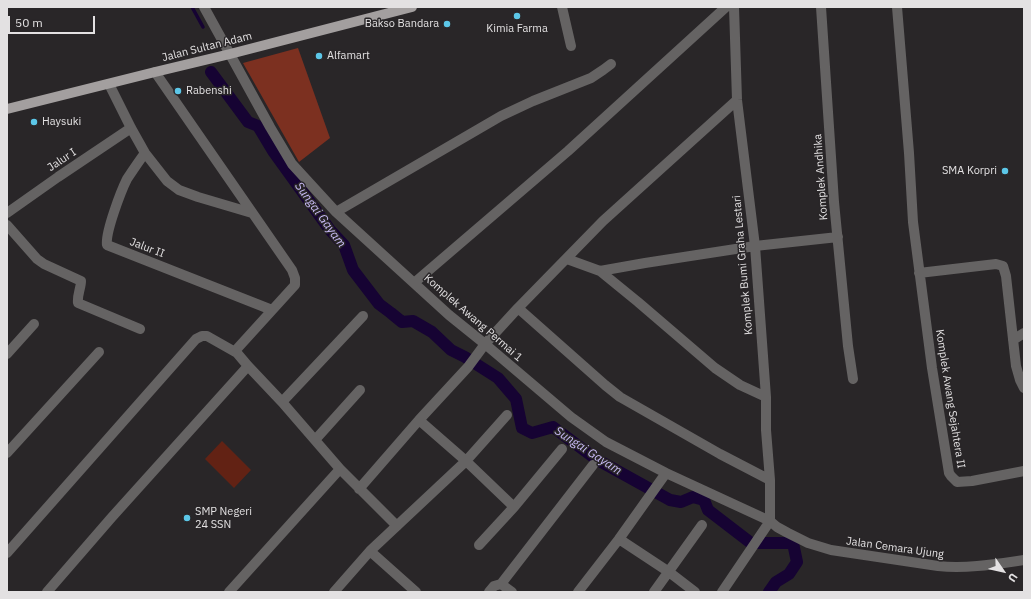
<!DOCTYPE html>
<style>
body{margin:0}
#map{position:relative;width:1031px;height:599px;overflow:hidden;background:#292628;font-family:"IBM Plex Sans",sans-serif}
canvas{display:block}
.frame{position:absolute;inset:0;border:8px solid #e3e1e2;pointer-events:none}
.north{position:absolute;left:983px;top:551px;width:40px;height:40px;-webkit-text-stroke:3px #292628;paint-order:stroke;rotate:124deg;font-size:11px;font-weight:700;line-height:16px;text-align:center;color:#e3e1e2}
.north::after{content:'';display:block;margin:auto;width:14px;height:18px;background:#e3e1e2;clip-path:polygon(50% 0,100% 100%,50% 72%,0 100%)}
.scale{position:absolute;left:8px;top:16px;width:87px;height:18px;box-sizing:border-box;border:2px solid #e3e1e2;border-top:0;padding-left:5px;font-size:12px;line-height:14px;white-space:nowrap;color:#e3e1e2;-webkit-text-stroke:3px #292628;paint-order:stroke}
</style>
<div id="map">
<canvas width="1031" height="599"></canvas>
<div class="frame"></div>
<div class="north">U</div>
<div class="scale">50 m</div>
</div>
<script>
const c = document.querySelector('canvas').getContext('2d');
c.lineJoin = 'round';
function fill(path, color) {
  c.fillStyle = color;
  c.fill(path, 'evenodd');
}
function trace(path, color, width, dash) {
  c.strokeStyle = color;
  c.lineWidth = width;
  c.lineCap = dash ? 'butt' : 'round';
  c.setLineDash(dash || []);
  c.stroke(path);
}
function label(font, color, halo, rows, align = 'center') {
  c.font = font + ' "IBM Plex Sans",sans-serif';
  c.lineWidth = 3;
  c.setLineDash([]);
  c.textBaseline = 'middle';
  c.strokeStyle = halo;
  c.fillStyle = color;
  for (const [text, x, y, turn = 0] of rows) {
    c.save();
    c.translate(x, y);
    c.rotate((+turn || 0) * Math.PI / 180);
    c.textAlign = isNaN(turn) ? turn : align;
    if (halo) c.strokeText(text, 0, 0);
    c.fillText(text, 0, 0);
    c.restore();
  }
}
const green = new Path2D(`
 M 222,441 L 251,470 L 234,488 L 205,459 Z`);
const forest = new Path2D(`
 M 298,48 L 330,138 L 299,162 L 243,63 Z`);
const stream = new Path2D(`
 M 192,7 L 203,27`);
const canal = new Path2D(`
 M 211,72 L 248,122 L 258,126 L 273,151 L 330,230 L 344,245 L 353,270 L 379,304 L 391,313 L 402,322 L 413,321 L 432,332 L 451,350 L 465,357 L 498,378 L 516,399 L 522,428 L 532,433 L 553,427 L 596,459 L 670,500 L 681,502 L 693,497 L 704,500 L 708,510 L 751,543 L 793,543 L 797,562 L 789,574 L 776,582 L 769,592`);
const minor = new Path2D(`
 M 204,7 L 270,127 L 292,164 L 336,212 L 449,315 L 485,344 L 571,417 L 606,442 L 666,473 L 770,521 L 777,527 L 788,533 L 808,543 L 831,550 L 938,566 C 967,569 996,564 1024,560
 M 562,7 L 571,46
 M 734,7 L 737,100 L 755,246 L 766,397 L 766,430 L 770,480 L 770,521
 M 821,7 L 834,202 L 848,346 L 853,379
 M 897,7 L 909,153 L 913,222 L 932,368 L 949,473 L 951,476 L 957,482 L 972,481 L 1024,471
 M 155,72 L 292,270 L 295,278 L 295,285 L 235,351
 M 109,84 L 131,128 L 145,153 L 167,181 L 179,190 L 198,197 L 252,213
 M 145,153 C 139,161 133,170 127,179 C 121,191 105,233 107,245 L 272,310
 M 336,212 L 501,116 L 533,101 L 591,78 L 603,70 L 611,64
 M 7,213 L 58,177 L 131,128
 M 7,225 L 37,259 L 44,264 L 81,281 C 81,288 77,295 78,303 L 140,329
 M 567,259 L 600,271 L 638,302 L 715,368 L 740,385 L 766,397
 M 600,271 L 645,263 L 755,246 L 838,237
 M 919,273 L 996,264 L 1003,266 L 1006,276 L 1016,366 L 1020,380 L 1024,388
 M 414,283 L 568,151 L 726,7
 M 518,308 L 605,385 L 620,397 L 720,454 L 770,480
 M 1013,340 L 1024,333
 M 7,354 L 34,324
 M 282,402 L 363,316
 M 419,420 L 466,461 L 514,507
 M 315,440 L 360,390
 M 7,453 L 99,352
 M 359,489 L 419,420 L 468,367 L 485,344 L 518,308 L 603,221 L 737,100
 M 619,539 L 669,572 L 695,592
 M 479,545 L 514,507 L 562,449
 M 370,551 L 416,592
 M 7,553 L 196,339 L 202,336 L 207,336 L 237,353 L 248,366 L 282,402 L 340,469 L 397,526
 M 501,584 L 512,592
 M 47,592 L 112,517 L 248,366
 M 229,592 L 340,469
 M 334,592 L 370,551 L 466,461 L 507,415
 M 489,592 L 494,586 L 501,584 L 593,465
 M 578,592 L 619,539 L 666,473
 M 654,592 L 702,525
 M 722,592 L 770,521`);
const major = new Path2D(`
 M 7,109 L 155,72 L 230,54 L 412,7`);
const markers = [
 [517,16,4,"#5cc7e8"],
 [447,24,4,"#5cc7e8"],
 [319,56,4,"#5cc7e8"],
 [178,91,4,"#5cc7e8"],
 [34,122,4,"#5cc7e8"],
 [1005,171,4,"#5cc7e8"],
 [187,518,4,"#5cc7e8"]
];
const poiNames = [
 ["Bakso Bandara",439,24,"right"],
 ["Kimia Farma",517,29,"center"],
 ["Alfamart",327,56],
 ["Rabenshi",186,91],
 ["Haysuki",42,122],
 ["SMA Korpri",997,171,"right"],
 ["SMP Negeri",195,512],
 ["24 SSN",195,525]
];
const streetNames = [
 ["Jalan Sultan Adam",207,47,-14],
 ["Jalur I",62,160,-34],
 ["Komplek Andhika",821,177,-94],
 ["Jalur II",147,248,21],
 ["Komplek Bumi Graha Lestari",743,265,-95],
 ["Komplek Awang Permai 1",473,318,41],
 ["Komplek Awang Sejahtera II",950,399,81],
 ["Jalan Cemara Ujung",895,548,8]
];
const waterNames = [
 ["Sungai Gayam",320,215,54],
 ["Sungai Gayam",588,451,33]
];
fill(green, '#622214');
fill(forest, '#7c3020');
trace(stream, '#160333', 3.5);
trace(canal, '#160333', 12);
trace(minor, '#656363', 10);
trace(major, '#a39f9f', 10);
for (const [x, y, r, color] of markers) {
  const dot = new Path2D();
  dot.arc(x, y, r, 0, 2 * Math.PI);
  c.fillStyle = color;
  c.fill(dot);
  trace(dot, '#292628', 1.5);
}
label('11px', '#e3e1e2', '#292628', poiNames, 'left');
label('11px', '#e3e1e2', '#292628', streetNames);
label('italic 12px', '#cabcf8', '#292628', waterNames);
</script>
